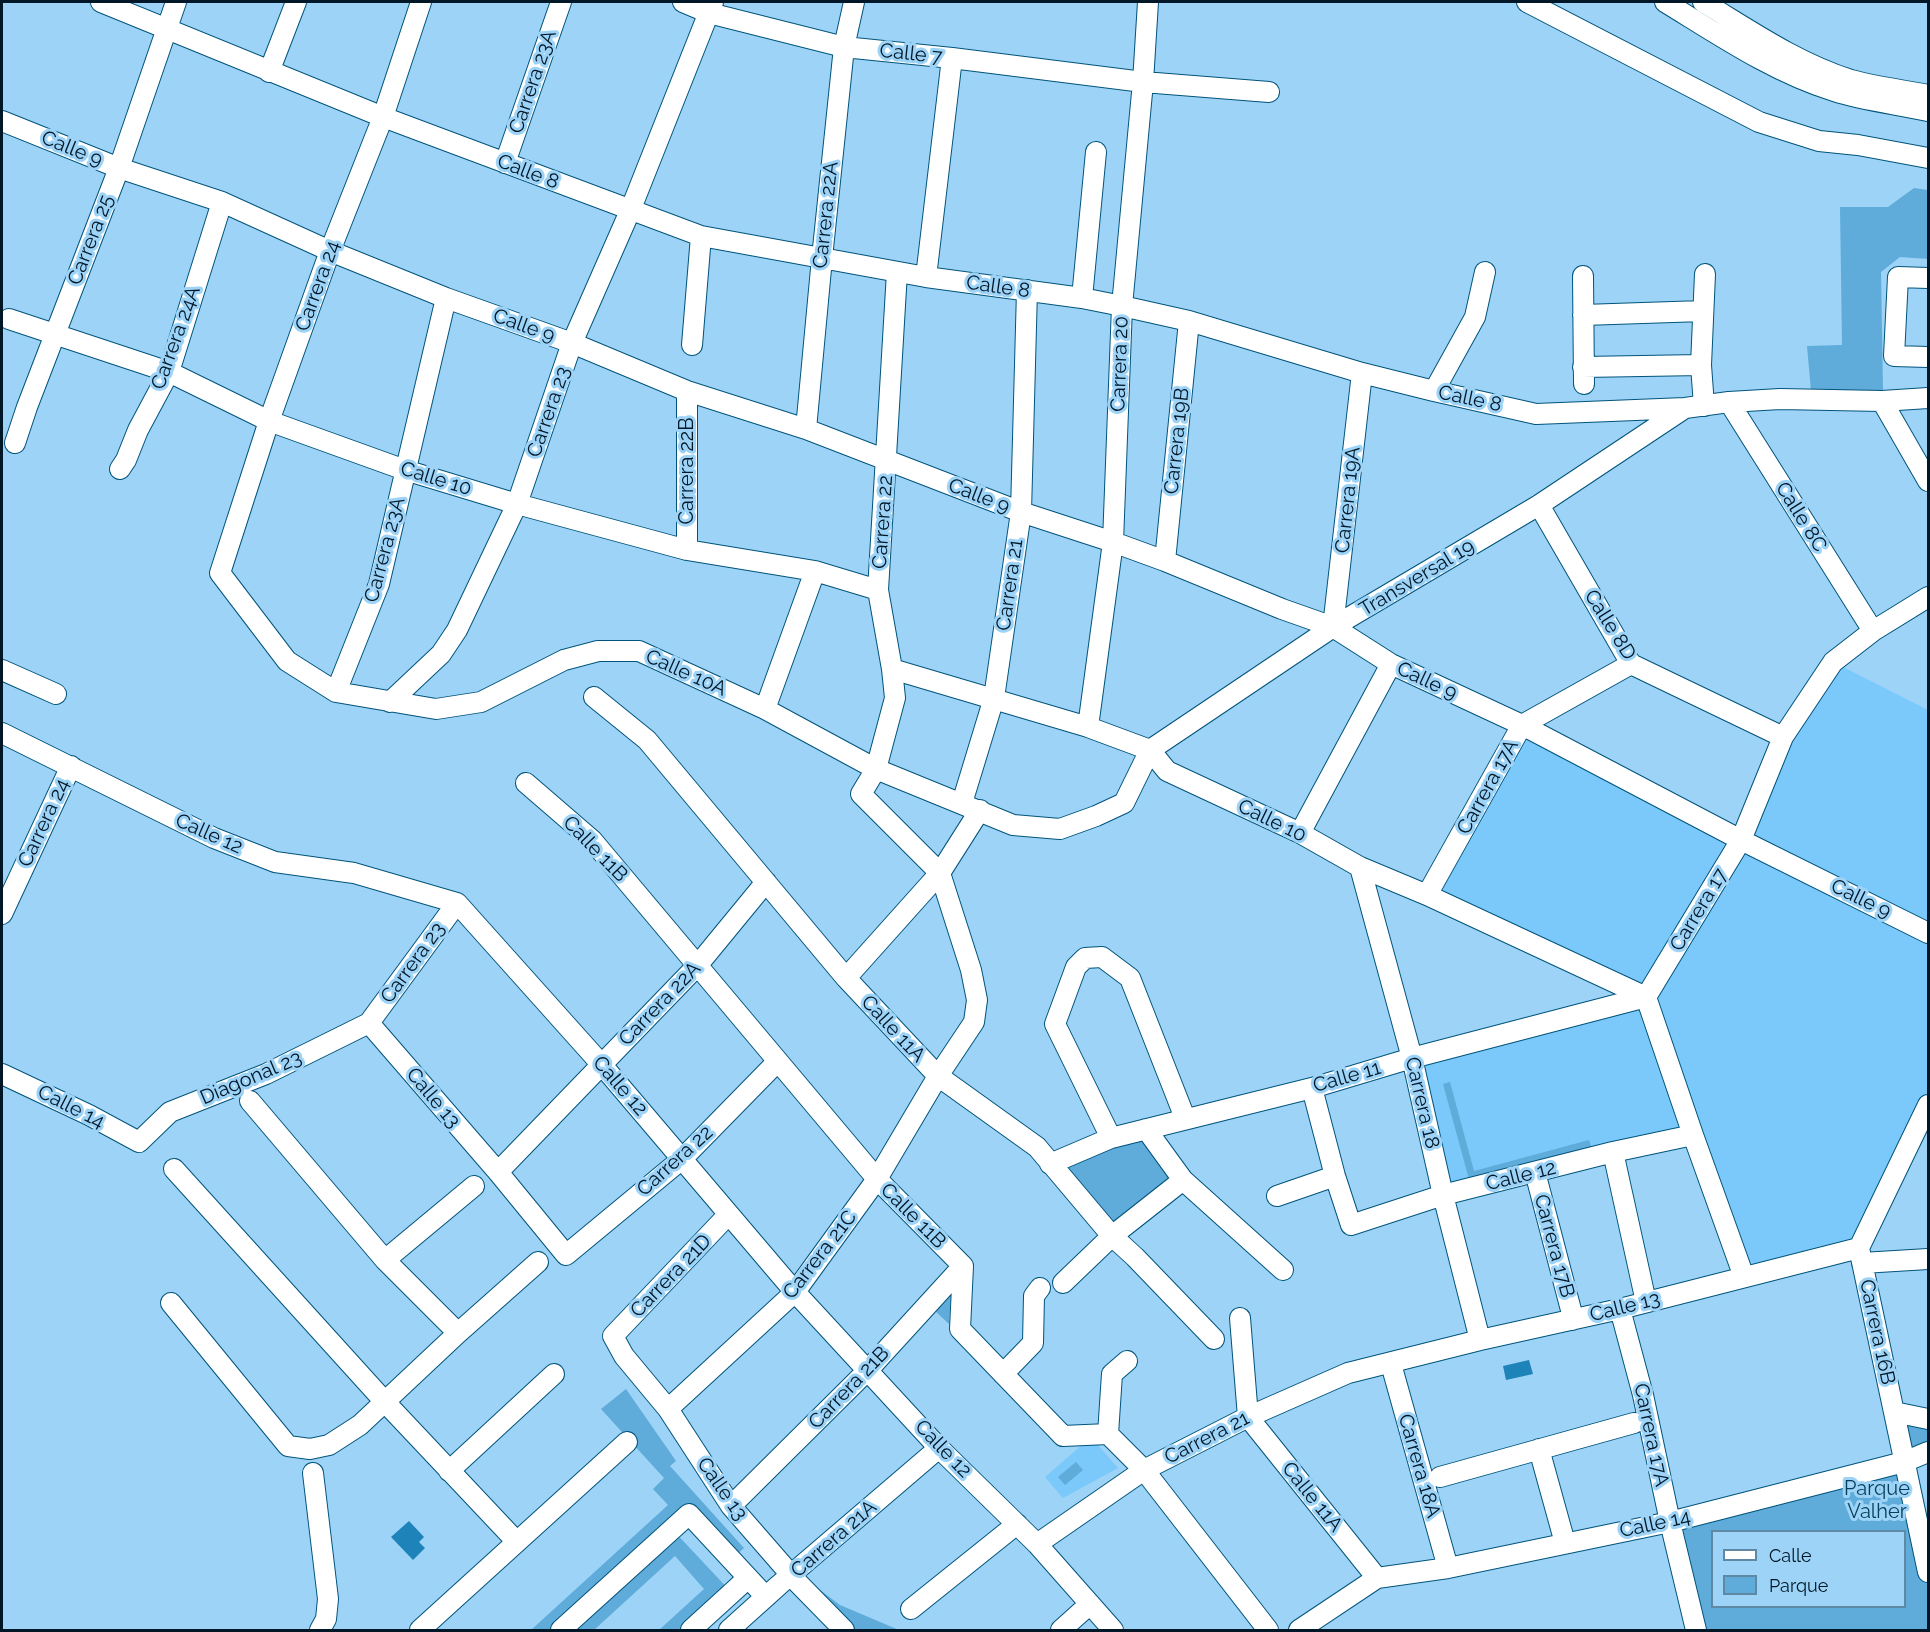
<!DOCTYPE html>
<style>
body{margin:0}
#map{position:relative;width:1930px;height:1632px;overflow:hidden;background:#9dd3f7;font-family:Raleway,sans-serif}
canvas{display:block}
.frame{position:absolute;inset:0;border:3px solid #001727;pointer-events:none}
.legend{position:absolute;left:1711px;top:1530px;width:195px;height:78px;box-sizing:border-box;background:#9dd3f7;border:2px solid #5e88a4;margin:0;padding:8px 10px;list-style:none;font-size:18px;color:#001727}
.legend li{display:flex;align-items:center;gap:12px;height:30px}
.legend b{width:30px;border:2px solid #5e88a4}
</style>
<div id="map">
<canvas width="1930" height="1632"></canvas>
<div class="frame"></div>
<ul class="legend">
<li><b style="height:8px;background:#fff"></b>Calle</li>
<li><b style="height:16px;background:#5fabda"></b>Parque</li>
</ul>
</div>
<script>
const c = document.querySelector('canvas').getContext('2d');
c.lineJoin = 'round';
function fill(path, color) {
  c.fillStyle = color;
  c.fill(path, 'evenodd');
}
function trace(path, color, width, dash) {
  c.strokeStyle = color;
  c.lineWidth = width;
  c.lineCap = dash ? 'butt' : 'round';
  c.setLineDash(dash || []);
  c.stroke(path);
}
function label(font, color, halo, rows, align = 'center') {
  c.font = font + ' Raleway,sans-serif';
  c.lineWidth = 6;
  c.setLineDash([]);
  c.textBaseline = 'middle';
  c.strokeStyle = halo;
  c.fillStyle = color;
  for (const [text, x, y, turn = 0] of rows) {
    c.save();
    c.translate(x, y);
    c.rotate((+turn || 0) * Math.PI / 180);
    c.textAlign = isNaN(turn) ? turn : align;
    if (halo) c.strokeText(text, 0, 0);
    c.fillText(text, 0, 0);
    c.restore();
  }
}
const built = new Path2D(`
 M 1833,662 L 1928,710 L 1928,1105 L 1859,1248 L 1744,1277 L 1693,1135 L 1443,1195 L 1412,1058 L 1645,997 L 1427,895 L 1522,725 L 1741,840 L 1783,737 Z
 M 1091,1437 L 1118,1468 L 1063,1498 L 1045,1477 Z`);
const green = new Path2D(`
 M 1914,188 L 1928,190 L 1928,259 L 1900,257 L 1881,272 L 1883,391 L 1811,391 L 1807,346 L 1842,345 L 1840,207 L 1888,207 Z
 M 1450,1082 L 1474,1171 L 1589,1140 L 1592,1149 L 1470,1183 L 1443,1084 Z
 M 1146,1129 L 1183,1180 L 1112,1236 L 1050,1164 Z
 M 951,1290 L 949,1324 L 933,1309 Z
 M 626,1389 L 676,1461 L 670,1466 L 744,1548 L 731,1560 L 689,1514 L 672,1529 L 732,1593 L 691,1630 L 659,1630 L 704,1589 L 675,1556 L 594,1630 L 531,1630 L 668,1505 L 653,1489 L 664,1478 L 601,1409 Z
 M 1894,1412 L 1928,1419 L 1928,1452 L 1904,1462 L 1928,1572 L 1928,1630 L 1696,1630 L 1670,1522 L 1904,1462 ZM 1712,1532 L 1904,1532 L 1904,1606 L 1712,1606 Z
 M 1076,1462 L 1083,1470 L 1065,1485 L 1058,1477 Z
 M 804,1578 L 840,1605 L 899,1630 L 844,1630 Z`);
const water = new Path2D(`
 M 1529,1360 L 1533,1374 L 1506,1380 L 1503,1366 Z
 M 409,1521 L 424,1537 L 419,1542 L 425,1548 L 413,1560 L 391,1537 Z`);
const minor = new Path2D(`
 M 101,2 L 383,117 L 701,236 L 926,277 L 1082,298 L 1122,306 L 1189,321 L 1362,373 L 1434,391 L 1536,414 L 1685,408 L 1729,402 L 1780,399 L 1882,401 L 1928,398
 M 421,2 L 383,117 L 330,251 L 269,421 L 220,573 L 287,661 L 336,692 L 436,709 L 481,702 L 564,660 L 598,651 L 639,651 L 765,709 L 876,769 L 1013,825 L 1060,829 L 1096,816 L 1124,803 L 1150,750 L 1333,627 L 1539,505 L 1685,408
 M 683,2 L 709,13 L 844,47 L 952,58 L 1143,82 L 1269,92
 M 1527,2 L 1759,122 L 1819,141 L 1858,145 L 1928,158
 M 1665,2 C 1719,35 1773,72 1834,91 C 1865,101 1897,104 1928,111
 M 1703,2 C 1751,31 1797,63 1851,80 C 1876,87 1903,90 1928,95
 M 269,72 L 296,2
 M 2,121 L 119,168 L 222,202 L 330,251 L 446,298 L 572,343 L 687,391 L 806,429 L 1021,512 L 1113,542 L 1165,561 L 1282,609 L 1333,627 L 1391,664 L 1522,725 L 1741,840 L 1928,933
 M 505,163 L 561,2
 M 1583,276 L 1584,384
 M 926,277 L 952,58
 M 1928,278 L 1898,277 L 1894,356 L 1928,357
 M 1082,298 L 1096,152
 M 1583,315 L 1703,311
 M 9,319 L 169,372 L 269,421 L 405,470 L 517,504 L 687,550 L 815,571 L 878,590
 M 692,345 L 701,236
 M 1583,367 L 1701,365
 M 1434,391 L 1475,317 L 1485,272
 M 1882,401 L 1928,481
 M 1729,402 L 1873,631
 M 1704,406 L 1701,365 L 1705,274
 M 806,429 L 822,258 L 844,47 L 854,2
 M 15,443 L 27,407 L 119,168 L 176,2
 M 120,469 L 126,460 L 138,430 L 169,372 L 222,202
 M 1539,505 L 1631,664 L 1783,737
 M 687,550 L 687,391
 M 1165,561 L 1189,321
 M 1333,627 L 1362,373
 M 892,669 L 1088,727 L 1150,750 L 1167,771 L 1300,833 L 1360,867 L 1427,895 L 1646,997
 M 2,670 L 56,694
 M 336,692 L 379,584 L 446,298
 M 594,697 L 647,740 L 846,978 L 938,1076 L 1037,1147 L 1112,1236 L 1135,1257 L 1214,1339
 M 390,702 L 441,654 L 457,630 L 517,504 L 572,343 L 630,211 L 713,2
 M 765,709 L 815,571
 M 1088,727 L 1113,542 L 1122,306 L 1143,82 L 1148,2
 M 2,733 L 214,838 L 275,862 L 354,873 L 457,903 L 602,1065 L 795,1292 L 939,1448 L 1037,1544 L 1113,1630
 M 526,783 L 592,840 L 877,1179 L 963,1266 L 960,1329 L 1063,1436 L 1108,1434 L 1144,1470 L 1268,1630
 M 962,803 L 994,698 L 1021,512 L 1027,290
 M 1300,833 L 1391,664
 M 1360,867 L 1412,1058 L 1443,1195 L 1480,1340
 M 1427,895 L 1522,725 L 1631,664
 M 2,914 L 71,766
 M 846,978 L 940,873 L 980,810
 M 369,1023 L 498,1172 L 566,1255 L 682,1159 L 778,1061
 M 2,1074 L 89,1115 L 139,1142 L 170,1112 L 266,1074 L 369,1023 L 457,903
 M 1312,1088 L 1335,1176 L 1351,1225 L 1443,1195 L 1613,1152 L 1693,1135
 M 250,1101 L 385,1260 L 458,1333
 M 1928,1105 L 1859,1248 L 1928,1572
 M 1146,1129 L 1183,1180 L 1283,1270
 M 1111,1138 L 1055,1024 L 1076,967 L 1085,958 L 1102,957 L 1130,978 L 1185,1118
 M 1613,1152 L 1646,1302
 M 1050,1164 L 1111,1138 L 1312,1088 L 1412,1058 L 1646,997
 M 174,1169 L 385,1402 L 516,1541
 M 498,1172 L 697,966 L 766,882
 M 1535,1172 L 1571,1310 L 1572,1320
 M 1277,1196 L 1335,1176
 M 728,1215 L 613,1336 L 624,1356 L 668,1409 L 731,1506 L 798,1583 L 844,1630
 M 385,1260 L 474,1186
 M 1862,1263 L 1928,1259
 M 1744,1277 L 1693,1135 L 1646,997 L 1741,840 L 1783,737 L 1833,662 L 1873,631 L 1928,597
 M 1063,1283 L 1112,1236 L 1183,1180
 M 171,1303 L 288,1446 L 310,1449 L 329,1445 L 360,1425 L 458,1333 L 538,1262
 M 1620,1309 L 1643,1395 L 1670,1522 L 1696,1630
 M 1240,1318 L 1248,1417 L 1377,1578
 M 1391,1364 L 1448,1568
 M 1003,1374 L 1033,1343 L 1034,1296 L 1040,1288
 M 668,1409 L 795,1292 L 877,1179 L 938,1076 L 974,1022 L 977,1000 L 971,970 L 940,873 L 861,794 L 876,769 L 895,698 L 892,669 L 878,590 L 897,272
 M 1894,1412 L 1928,1419
 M 1108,1434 L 1112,1374 L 1127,1361
 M 1539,1449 L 1565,1543
 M 449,1471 L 554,1374
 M 313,1473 L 328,1599 L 326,1619 L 320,1630
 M 1440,1477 L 1634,1423
 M 731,1506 L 868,1370 L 963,1266
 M 1037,1544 L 1144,1470 L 1248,1417 L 1348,1373 L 1480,1340 L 1620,1309 L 1859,1248
 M 911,1609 L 1017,1524
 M 420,1630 L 627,1442
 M 561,1630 L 689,1514 L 766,1597
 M 691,1630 L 748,1578
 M 729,1630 L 779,1585 L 939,1448
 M 1061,1630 L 1090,1604
 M 1299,1630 L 1377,1578 L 1448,1568 L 1670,1522 L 1904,1462 L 1928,1452`);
const streetNames = [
 ["Calle 7",911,54,6],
 ["Carrera 23A",533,82,-71],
 ["Calle 9",72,149,22],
 ["Calle 8",528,172,21],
 ["Carrera 22A",826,215,-84],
 ["Carrera 25",91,240,-69],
 ["Carrera 24",318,286,-70],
 ["Calle 8",998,287,8],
 ["Calle 9",524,326,20],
 ["Carrera 24A",176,338,-70],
 ["Carrera 20",1120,364,-88],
 ["Calle 8",1470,399,12],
 ["Carrera 23",549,412,-71],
 ["Carrera 19B",1177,441,-84],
 ["Carrera 22B",687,471,-90],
 ["Calle 10",436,479,17],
 ["Calle 9",979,496,21],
 ["Carrera 19A",1348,500,-84],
 ["Calle 8C",1801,517,58],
 ["Carrera 22",883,522,-86],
 ["Carrera 23A",385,550,-75],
 ["Transversal 19",1417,578,-31],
 ["Carrera 21",1010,585,-82],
 ["Calle 8D",1610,625,58],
 ["Calle 10A",686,673,24],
 ["Calle 9",1427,681,25],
 ["Carrera 17A",1488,787,-61],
 ["Calle 10",1272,821,26],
 ["Carrera 24",44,823,-65],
 ["Calle 12",209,834,24],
 ["Calle 11B",595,849,46],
 ["Calle 9",1861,899,26],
 ["Carrera 17",1699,910,-59],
 ["Carrera 23",413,963,-54],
 ["Carrera 22A",660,1004,-46],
 ["Calle 11A",893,1029,47],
 ["Calle 11",1347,1077,-16],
 ["Diagonal 23",251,1078,-23],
 ["Calle 12",620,1086,49],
 ["Calle 13",433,1098,50],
 ["Carrera 18",1422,1103,77],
 ["Calle 14",71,1107,27],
 ["Carrera 22",675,1161,-42],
 ["Calle 12",1521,1176,-14],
 ["Calle 11B",913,1216,45],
 ["Carrera 17B",1554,1246,75],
 ["Carrera 21C",820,1255,-52],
 ["Carrera 21D",671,1276,-46],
 ["Calle 13",1625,1307,-14],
 ["Carrera 16B",1877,1332,78],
 ["Carrera 21B",849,1388,-46],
 ["Carrera 17A",1651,1435,78],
 ["Carrera 21",1207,1438,-27],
 ["Calle 12",943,1449,46],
 ["Carrera 18A",1419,1466,74],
 ["Calle 13",722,1489,55],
 ["Calle 11A",1312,1497,51],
 ["Calle 14",1655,1524,-12],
 ["Carrera 21A",834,1539,-41]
];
const parkNames = [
 ["Parque",1877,1489],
 ["Valher",1877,1512]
];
fill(built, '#7ac9fa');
fill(green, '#5fabda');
fill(water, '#1d83b8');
trace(minor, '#00547b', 22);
trace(minor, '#fff', 20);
label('20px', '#001727', '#9dd3f7', streetNames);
label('20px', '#073e5a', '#9dd3f7', parkNames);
</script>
